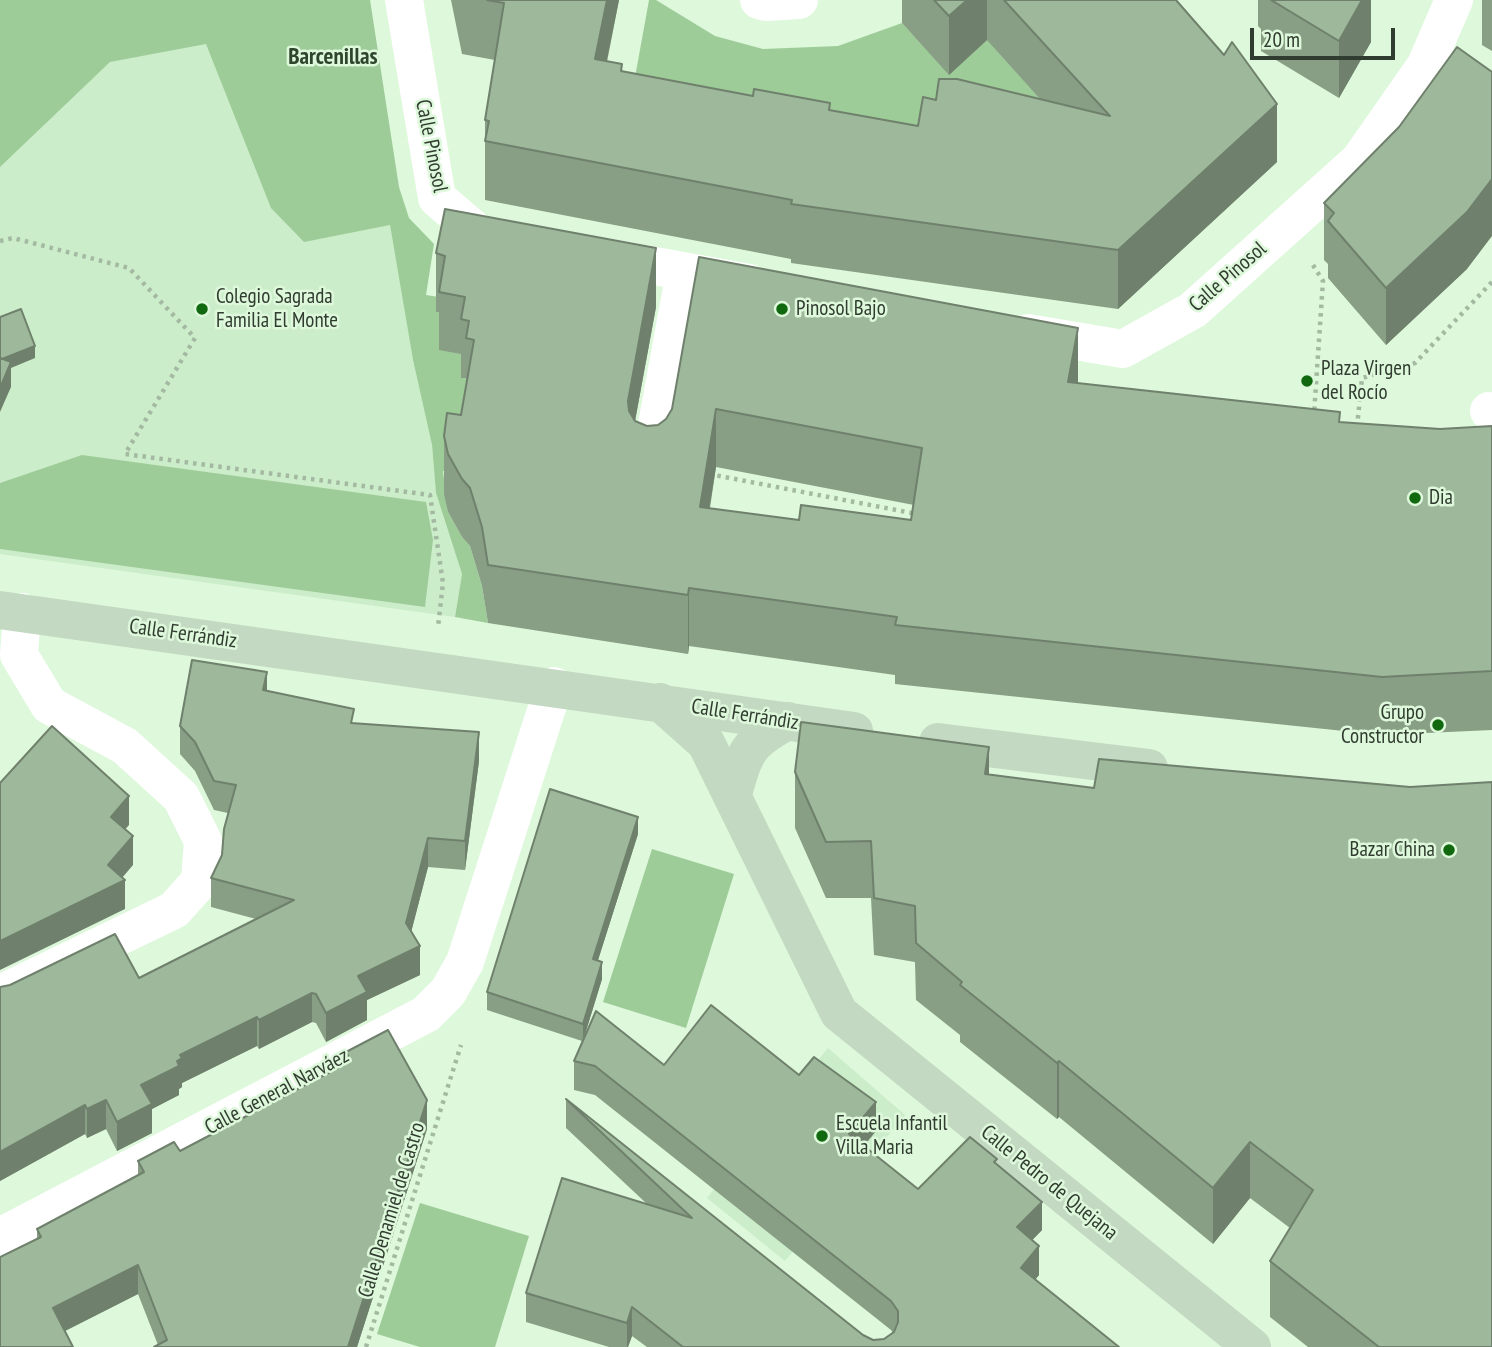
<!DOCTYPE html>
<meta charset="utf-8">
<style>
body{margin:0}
#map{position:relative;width:1492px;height:1347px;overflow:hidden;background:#ddf8da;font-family:"PT Sans Narrow",sans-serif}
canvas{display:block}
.scale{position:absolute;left:1250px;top:28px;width:145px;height:32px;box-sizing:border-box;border:4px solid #313c30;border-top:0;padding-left:9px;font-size:21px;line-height:24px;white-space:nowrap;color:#313c30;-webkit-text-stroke:5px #ddf8da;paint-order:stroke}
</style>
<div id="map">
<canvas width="1492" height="1347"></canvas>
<div class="scale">20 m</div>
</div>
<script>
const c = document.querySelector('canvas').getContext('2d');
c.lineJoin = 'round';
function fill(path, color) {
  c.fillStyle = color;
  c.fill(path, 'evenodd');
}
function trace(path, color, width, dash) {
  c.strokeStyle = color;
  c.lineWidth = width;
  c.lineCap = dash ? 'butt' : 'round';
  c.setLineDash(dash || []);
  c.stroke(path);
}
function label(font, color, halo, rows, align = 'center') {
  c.font = font + ' "PT Sans Narrow",sans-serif';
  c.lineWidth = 5;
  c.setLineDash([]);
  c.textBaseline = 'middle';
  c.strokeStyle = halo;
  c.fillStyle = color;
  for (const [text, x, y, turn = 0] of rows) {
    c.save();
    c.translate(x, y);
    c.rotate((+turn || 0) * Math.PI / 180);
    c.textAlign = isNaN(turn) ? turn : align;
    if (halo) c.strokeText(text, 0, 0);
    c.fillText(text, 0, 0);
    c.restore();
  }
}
const built = new Path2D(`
 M 0,0 L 370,0 L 390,224 L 413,360 L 432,445 L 436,493 L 462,574 L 455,617 L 0,554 Z
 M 828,1048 L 905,1115 L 785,1261 L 707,1198 Z`);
const green = new Path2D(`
 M 0,0 L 370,0 L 399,187 L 409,218 L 434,244 L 426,295 L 439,297 L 465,355 L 461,377 L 469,379 L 577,490 L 443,471 L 448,512 L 462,537 L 470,546 L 482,586 L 488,623 L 455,617 L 462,574 L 436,493 L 432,445 L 413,360 L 390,225 L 304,242 L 271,208 L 206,44 L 110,62 L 0,167 Z
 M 649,0 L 656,0 L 715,36 L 763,49 L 838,46 L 902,23 L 942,66 L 964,61 L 994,33 L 1001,55 L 1051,110 L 1057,139 L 630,105 Z
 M 82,455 L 426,502 L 433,540 L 425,607 L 0,549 L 0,483 Z
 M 652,849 L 734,874 L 686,1028 L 603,1002 Z
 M 420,1203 L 529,1236 L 495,1347 L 420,1347 L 377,1334 Z`);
const path = new Path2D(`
 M 0,241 L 13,238 L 129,268 L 195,338 L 125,454 L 430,495 L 443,583 L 438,627
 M 1313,265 L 1323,281 L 1314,414
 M 1357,427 L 1362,378 L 1415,363 L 1492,282
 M 709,474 L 917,514
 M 366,1347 L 461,1045`);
const street = new Path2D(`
 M 404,0 L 437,198 L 480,235 L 494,237
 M 759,0 L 766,2 L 799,0
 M 605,257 L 749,283
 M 1028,333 L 1123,349 L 1193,310 L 1359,161 L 1426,65 L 1454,0
 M 1489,411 L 1492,413
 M 650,463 L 685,272
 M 0,994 L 174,910 L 200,881 L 203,841 L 181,797 L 125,746 L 49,705 L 19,655 L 22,612
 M 0,1237 L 426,1014 L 448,992 L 465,962 L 554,686`);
const secondary = new Path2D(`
 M 0,610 L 854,731
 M 660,702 L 706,743 L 839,1013 L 1252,1347
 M 938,742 L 1149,768
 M 733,794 C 745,751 748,742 788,721`);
const wall = new Path2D(`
 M 451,0 L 619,0 L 607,62 L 622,72 L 918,126 L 936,100 L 1041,100 L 987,40 L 949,75 L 902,23 L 902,0 L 1176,0 L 1277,162 L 1118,309 L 791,263 L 791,259 L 485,200 L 485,120 L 495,60 L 462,54 Z
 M 1258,0 L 1371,0 L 1371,42 L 1339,98 L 1261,51 L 1261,29 L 1258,26 Z
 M 1482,0 L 1492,0 L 1492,51 L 1482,45 Z
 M 1324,203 L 1467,269 L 1386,345 L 1328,278 L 1328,264 L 1324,260 Z
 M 436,253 L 656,307 L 635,421 L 647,426 L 658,425 L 666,419 L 672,409 L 1078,383 L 1340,422 L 1440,429 L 1492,426 L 1492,730 L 1382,735 L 895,684 L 895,675 L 689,646 L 688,654 L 488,623 L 482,586 L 470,546 L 462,537 L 448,512 L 444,494 L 444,436 L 461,415 L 466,390 L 466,378 L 461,378 L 461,354 L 439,350 L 439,312 L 436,312 ZM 716,467 L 914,505 L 911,520 L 799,520 L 710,508 Z
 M 267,690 L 354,723 L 479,761 L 465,870 L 428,867 L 411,932 L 420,975 L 367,1000 L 367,1020 L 326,1042 L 316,1023 L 312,1022 L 259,1049 L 257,1046 L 182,1083 L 182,1087 L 179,1089 L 179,1095 L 152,1109 L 152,1133 L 117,1151 L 106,1129 L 87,1138 L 85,1134 L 0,1181 L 0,987 L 139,978 L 256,919 L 211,907 L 211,878 L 222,855 L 228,813 L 214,810 L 195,771 L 180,754 L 180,726 Z
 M 795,772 L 989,775 L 1492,1347 L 1308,1347 L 1270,1317 L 1270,1261 L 1290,1228 L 1250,1198 L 1213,1244 L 1059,1117 L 1057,1119 L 960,1042 L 960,1035 L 916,1000 L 915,962 L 874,955 L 871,898 L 826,898 L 795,828 Z
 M 638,834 L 598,960 L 602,979 L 584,1037 L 664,1065 L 799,1075 L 876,1131 L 864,1146 L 918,1189 L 997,1165 L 1042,1230 L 1032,1240 L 1039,1275 L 1035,1280 L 1119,1347 L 647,1347 L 632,1336 L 628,1347 L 609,1347 L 526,1322 L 526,1293 L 647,1204 L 566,1128 L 566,1099 L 863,1335 L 873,1340 L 884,1339 L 893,1333 L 891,1330 L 595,1095 L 574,1090 L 574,1061 L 582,1041 L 487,1010 L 487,992 Z
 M 346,1052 L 427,1129 L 357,1347 L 154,1347 L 158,1345 L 138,1294 L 65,1331 L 0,1347 L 37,1238 L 37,1229 L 138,1176 L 138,1161 L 180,1151 L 346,1064 Z`);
const shadedWall = new Path2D(`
 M 607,0 L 619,0 L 595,118 L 595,59 Z
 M 967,0 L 987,0 L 987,40 L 949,75 L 949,16 Z
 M 1362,0 L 1371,0 L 1371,42 L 1339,98 L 1339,41 Z
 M 1277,104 L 1277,162 L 1118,309 L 1118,250 Z
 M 1492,179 L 1492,236 L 1467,269 L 1386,345 L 1386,288 Z
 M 656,248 L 656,307 L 628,459 L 628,401 Z
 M 1078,328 L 1078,386 L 1068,382 Z
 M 35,346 L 35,358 L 11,368 L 11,387 L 0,412 L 0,360 Z
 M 716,409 L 716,467 L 700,565 L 700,507 Z
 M 689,588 L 689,646 L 688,654 L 688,595 Z
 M 267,672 L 267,701 L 263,690 Z
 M 479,732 L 479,761 L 465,870 L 465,841 Z
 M 989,747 L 989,803 L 985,774 Z
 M 129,796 L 129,825 L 111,846 L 111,817 Z
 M 638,817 L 638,834 L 593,976 L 593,959 Z
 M 133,836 L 133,865 L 116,885 L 125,880 L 125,909 L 0,970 L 0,941 L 108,865 Z
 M 428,838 L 428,867 L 406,952 L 406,923 Z
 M 420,946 L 420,975 L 367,1000 L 367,1020 L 326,1042 L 326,1013 L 358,976 Z
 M 602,962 L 602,979 L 583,1041 L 583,1024 Z
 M 312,993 L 312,1022 L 259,1049 L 259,1020 Z
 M 257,1017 L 257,1046 L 182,1083 L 182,1087 L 179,1089 L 179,1095 L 152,1109 L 152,1133 L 117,1151 L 117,1122 L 141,1085 L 177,1061 L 180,1055 Z
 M 1059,1061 L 1059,1117 L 1057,1119 L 1057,1063 Z
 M 106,1100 L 106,1129 L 87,1138 L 87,1109 Z
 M 427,1100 L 427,1129 L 357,1347 L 348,1347 Z
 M 876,1102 L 876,1131 L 849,1163 L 849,1134 Z
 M 85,1105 L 85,1134 L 0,1181 L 0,1152 Z
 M 1250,1142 L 1250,1198 L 1213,1244 L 1213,1188 Z
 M 1042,1202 L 1042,1230 L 1017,1256 L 1017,1227 Z
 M 1039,1246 L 1039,1275 L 1021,1297 L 1021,1268 Z
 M 138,1265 L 138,1294 L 53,1337 L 53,1308 Z
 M 632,1307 L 632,1336 L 628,1347 L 627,1347 L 627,1323 Z`);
const building = new Path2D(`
 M 487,0 L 607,0 L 595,59 L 622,64 L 621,71 L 753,96 L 754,89 L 830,103 L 829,110 L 918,126 L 923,97 L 936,100 L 939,79 L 957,79 L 1110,116 L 1004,0 L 1176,0 L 1224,55 L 1232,42 L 1277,104 L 1118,250 L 791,204 L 792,200 L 485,141 L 489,121 L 485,120 L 504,3 Z
 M 934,0 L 967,0 L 949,16 Z
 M 1271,0 L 1362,0 L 1339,41 Z
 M 1457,47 L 1492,72 L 1492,179 L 1467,212 L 1386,288 L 1328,221 L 1334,213 L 1324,203 L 1399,127 Z
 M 445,209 L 656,248 L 628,401 L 629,411 L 635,421 L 647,426 L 658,425 L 666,419 L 672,409 L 699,257 L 1078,328 L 1068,382 L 1340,412 L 1339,422 L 1440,429 L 1492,426 L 1492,671 L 1382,677 L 895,625 L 897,617 L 689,588 L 688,595 L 488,565 L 482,527 L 470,488 L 462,479 L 448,454 L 444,436 L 447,413 L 461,415 L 474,340 L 466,338 L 469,321 L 461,319 L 465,297 L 439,292 L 445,256 L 436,253 ZM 716,409 L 922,448 L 911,520 L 801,505 L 799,520 L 700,507 Z
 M 21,309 L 35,346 L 2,359 L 0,358 L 0,317 Z
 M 0,358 L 11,362 L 0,388 Z
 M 192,660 L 267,672 L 263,690 L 354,709 L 351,723 L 479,732 L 465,841 L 428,838 L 406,923 L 420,946 L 358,976 L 367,992 L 326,1013 L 316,994 L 312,993 L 259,1020 L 257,1017 L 180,1055 L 182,1058 L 177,1061 L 179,1066 L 141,1085 L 152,1104 L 117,1122 L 106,1100 L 87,1109 L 85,1105 L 0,1152 L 0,987 L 10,985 L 115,934 L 139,978 L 294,900 L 211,878 L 222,855 L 224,829 L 236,785 L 214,781 L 195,742 L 180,726 Z
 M 801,722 L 989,747 L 985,774 L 1094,788 L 1099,759 L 1410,787 L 1492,782 L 1492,1347 L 1379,1347 L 1270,1261 L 1313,1190 L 1250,1142 L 1213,1188 L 1059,1061 L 1057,1063 L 960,985 L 962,982 L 916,943 L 915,906 L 874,898 L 871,841 L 826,842 L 795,772 Z
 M 52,726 L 129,796 L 111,817 L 133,836 L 108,865 L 125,880 L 0,941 L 0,783 Z
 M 550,789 L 638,817 L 593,959 L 602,962 L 583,1024 L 487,992 Z
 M 711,1005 L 799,1075 L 814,1057 L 876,1102 L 849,1134 L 918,1189 L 970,1137 L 997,1159 L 994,1162 L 1042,1202 L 1017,1227 L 1039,1246 L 1021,1268 L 1119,1347 L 683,1347 L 632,1307 L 627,1323 L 526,1293 L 562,1178 L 692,1218 L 566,1099 L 863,1335 L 873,1340 L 884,1339 L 894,1332 L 898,1322 L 898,1311 L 891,1301 L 595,1066 L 574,1061 L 596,1011 L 664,1065 Z
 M 388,1030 L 427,1100 L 348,1347 L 154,1347 L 167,1340 L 138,1265 L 53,1308 L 73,1347 L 0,1347 L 0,1257 L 41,1237 L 37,1229 L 144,1172 L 138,1161 L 174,1142 L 180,1151 L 351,1061 L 346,1052 Z`);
const markers = [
 [202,309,7,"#11690f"],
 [782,309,7,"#11690f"],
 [1307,381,7,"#11690f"],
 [1415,498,7,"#11690f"],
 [1438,725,7,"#11690f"],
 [1449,850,7,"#11690f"],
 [822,1136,7,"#11690f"]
];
const streetNames = [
 ["Calle Pinosol",431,146,79],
 ["Calle Pinosol",1228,277,-41],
 ["Calle Ferrándiz",183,634,8],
 ["Calle Ferrándiz",745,715,9],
 ["Calle General Narváez",277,1092,-28],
 ["Calle Pedro de Quejana",1049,1183,39],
 ["Calle Denamiel de Castro",392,1210,-73]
];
const poiNames = [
 ["Colegio Sagrada",216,297],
 ["Familia El Monte",216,321],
 ["Pinosol Bajo",796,309],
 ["Plaza Virgen",1321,369],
 ["del Rocío",1321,393],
 ["Dia",1429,498],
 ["Grupo",1424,713,"right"],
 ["Constructor",1424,737,"right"],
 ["Bazar China",1435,850,"right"],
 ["Escuela Infantil",836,1124],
 ["Villa Maria",836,1148]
];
const neighbourhoodNames = [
 ["Barcenillas",333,57]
];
fill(built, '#ccedc9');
fill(green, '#9ecc99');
trace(path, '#a3b9a1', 4.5, [3.5, 5]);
trace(street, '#fff', 38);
trace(secondary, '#c3d9c2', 38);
fill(wall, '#889e85');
fill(shadedWall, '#6f816c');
fill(building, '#9eb89b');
trace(building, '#6f816c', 2);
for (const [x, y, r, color] of markers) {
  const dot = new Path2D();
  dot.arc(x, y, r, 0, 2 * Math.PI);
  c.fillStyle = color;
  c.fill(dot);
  trace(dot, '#ddf8da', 2.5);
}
label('21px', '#313c30', '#ddf8da', streetNames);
label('21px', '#313c30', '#ddf8da', poiNames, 'left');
label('bold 23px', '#2f452d', '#ddf8da', neighbourhoodNames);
</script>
